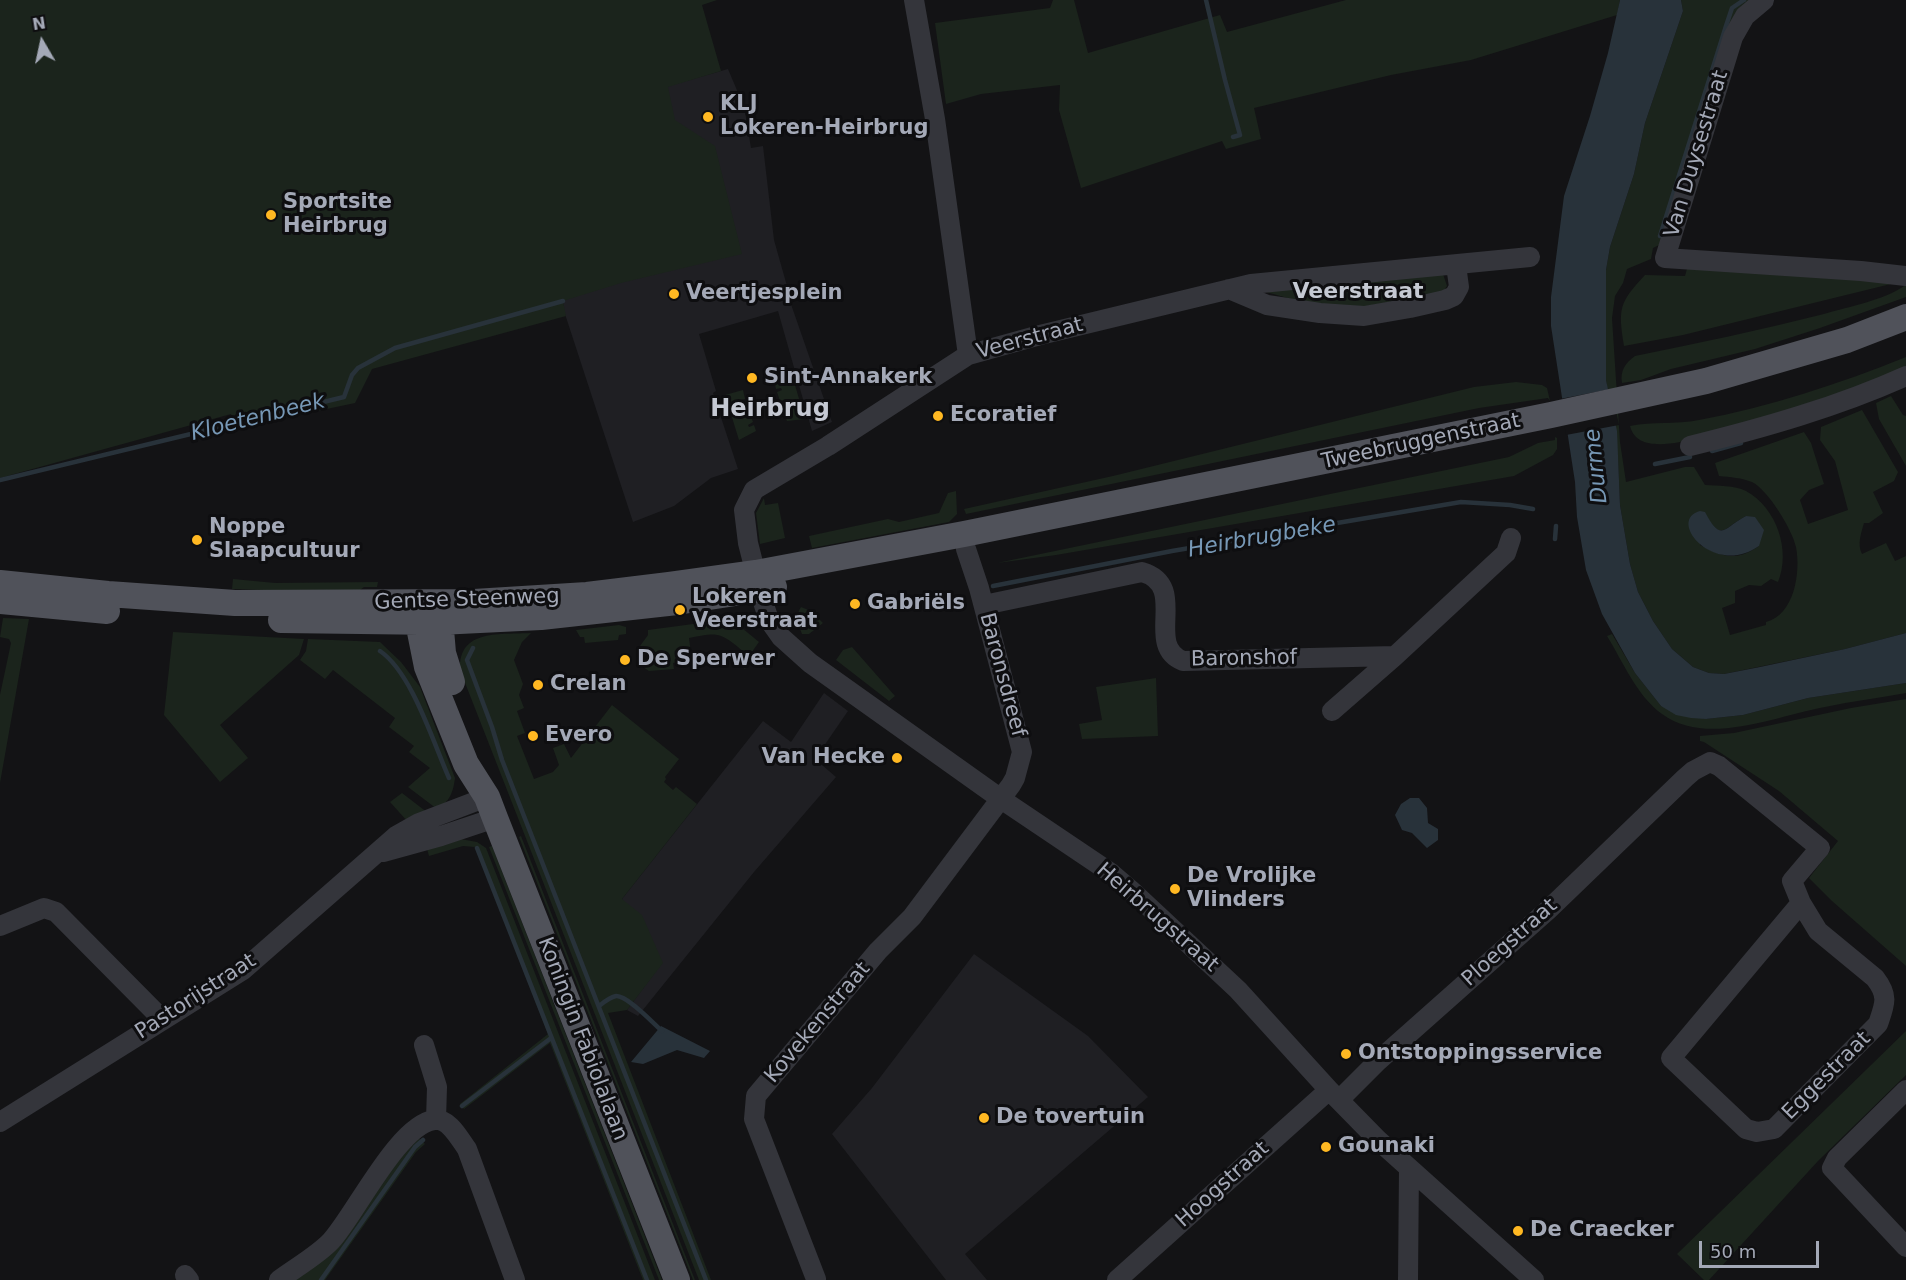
<!DOCTYPE html>
<meta charset="utf-8">
<style>
body{margin:0}
#map{position:relative;width:1906px;height:1280px;overflow:hidden;background:#131315;font-family:"DejaVu Sans",sans-serif}
canvas{display:block}
.north{position:absolute;left:12px;top:12px;width:60px;height:60px;-webkit-text-stroke:4px #0e0e10;paint-order:stroke;rotate:351deg;font-size:16px;font-weight:700;line-height:24px;text-align:center;color:#a4a9b7}
.north::after{content:'';display:block;margin:auto;width:21px;height:27px;background:#a4a9b7;clip-path:polygon(50% 0,100% 100%,50% 72%,0 100%)}
.scale{position:absolute;left:1699px;top:1241px;width:120px;height:27px;box-sizing:border-box;border:3px solid #a4a9b7;border-top:0;padding-left:8px;font-size:18px;line-height:21px;white-space:nowrap;color:#a4a9b7;-webkit-text-stroke:4px #0e0e10;paint-order:stroke}
</style>
<div id="map">
<canvas width="1906" height="1280"></canvas>
<div class="north">N</div>
<div class="scale">50 m</div>
</div>
<script>
const c = document.querySelector('canvas').getContext('2d');
c.lineJoin = 'round';
function fill(path, color) {
  c.fillStyle = color;
  c.fill(path, 'evenodd');
}
function trace(path, color, width, dash) {
  c.strokeStyle = color;
  c.lineWidth = width;
  c.lineCap = dash ? 'butt' : 'round';
  c.setLineDash(dash || []);
  c.stroke(path);
}
function label(font, color, halo, rows, align = 'center') {
  c.font = font + ' "DejaVu Sans",sans-serif';
  c.lineWidth = 6;
  c.setLineDash([]);
  c.textBaseline = 'middle';
  c.strokeStyle = halo;
  c.fillStyle = color;
  for (const [text, x, y, turn = 0] of rows) {
    c.save();
    c.translate(x, y);
    c.rotate((+turn || 0) * Math.PI / 180);
    c.textAlign = isNaN(turn) ? turn : align;
    if (halo) c.strokeText(text, 0, 0);
    c.fillText(text, 0, 0);
    c.restore();
  }
}
const built = new Path2D(`
 M 728,69 L 739,95 L 742,94 L 751,148 L 763,146 L 774,240 L 787,286 L 785,287 L 832,422 L 812,431 L 778,311 L 699,334 L 716,391 L 713,393 L 738,469 L 711,478 L 674,506 L 633,522 L 564,311 L 563,301 L 668,86 Z
 M 824,693 L 848,711 L 815,759 L 836,777 L 754,872 L 638,1016 L 627,1010 L 662,963 L 622,899 L 763,721 L 791,742 Z
 M 974,954 L 1088,1036 L 1148,1097 L 965,1254 L 987,1280 L 946,1280 L 832,1134 L 872,1088 Z`);
const green = new Path2D(`
 M 0,0 L 717,0 L 702,5 L 721,71 L 668,87 L 675,120 L 715,146 L 742,254 L 621,283 L 563,301 L 566,316 L 372,369 L 355,403 L 236,428 L 231,414 L 0,478 Z
 M 1053,0 L 1074,0 L 1088,53 L 1220,15 L 1227,32 L 1346,0 L 1620,0 L 1617,15 L 1471,60 L 1391,75 L 1254,108 L 1261,139 L 1226,149 L 1222,141 L 1081,188 L 1059,110 L 1060,85 L 981,94 L 946,104 L 935,23 L 1050,8 Z
 M 1681,0 L 1755,0 L 1663,243 L 1653,248 L 1651,259 L 1627,269 L 1623,283 L 1615,296 L 1612,318 L 1620,442 L 1626,482 L 1685,467 L 1694,467 L 1705,485 C 1718,486 1734,485 1746,491 C 1777,508 1791,551 1778,582 L 1771,579 L 1761,586 L 1749,585 L 1735,591 L 1735,603 L 1722,608 L 1730,635 L 1766,625 L 1766,622 C 1794,615 1801,573 1796,547 C 1792,529 1768,490 1752,482 C 1742,478 1730,477 1719,476 L 1715,463 L 1804,432 L 1811,443 L 1824,484 L 1809,490 L 1800,500 L 1808,524 L 1848,510 L 1835,461 L 1820,440 L 1821,427 L 1862,410 L 1898,472 L 1894,481 L 1873,492 L 1883,513 L 1869,523 L 1864,523 C 1861,534 1857,544 1862,554 L 1886,543 L 1895,561 L 1906,556 L 1906,633 L 1845,649 L 1724,674 L 1709,673 L 1693,667 L 1672,649 L 1653,621 L 1638,592 L 1630,564 L 1620,505 L 1618,459 L 1606,380 L 1606,270 L 1610,247 L 1634,174 L 1645,123 L 1683,11 ZM 1704,512 C 1722,544 1724,527 1746,516 L 1759,546 C 1736,562 1723,557 1700,545 Z
 M 1688,265 L 1899,282 L 1683,335 L 1624,346 C 1618,308 1619,303 1645,275 L 1685,276 Z
 M 1443,274 L 1447,286 L 1442,293 L 1355,308 L 1302,302 L 1259,290 Z
 M 1906,285 L 1906,297 L 1820,328 L 1755,349 L 1671,369 L 1641,380 L 1622,383 C 1620,371 1625,363 1635,356 C 1698,343 1761,330 1824,314 C 1851,306 1882,301 1906,285 Z
 M 1906,357 L 1906,370 L 1896,375 L 1698,439 C 1677,442 1637,454 1630,426 C 1653,421 1675,425 1699,420 C 1769,407 1839,384 1906,357 Z
 M 792,375 L 805,419 L 787,421 L 785,416 L 790,414 L 789,412 L 784,413 L 781,404 L 786,402 L 785,400 L 780,401 L 777,392 L 782,390 L 781,388 L 776,389 L 774,380 Z
 M 1516,382 L 1542,385 L 1547,388 L 1550,401 L 1548,398 L 1479,408 L 966,514 L 964,509 L 1113,476 L 1474,387 Z
 M 743,390 L 745,399 L 741,400 L 741,403 L 746,401 L 749,411 L 745,412 L 745,414 L 750,414 L 753,422 L 748,425 L 749,427 L 754,425 L 756,431 L 739,440 L 725,395 Z
 M 1891,396 L 1903,415 L 1906,416 L 1906,466 L 1879,419 L 1876,403 Z
 M 1555,437 L 1557,438 L 1557,449 L 1553,455 L 1514,476 L 1056,555 L 997,563 L 1509,457 L 1538,443 L 1555,440 Z
 M 956,491 L 957,514 L 949,522 L 812,548 L 809,536 L 888,519 L 899,522 L 939,513 L 948,493 Z
 M 764,498 L 765,505 L 778,503 L 785,538 L 760,544 L 756,513 Z
 M 233,579 L 275,583 L 378,582 L 377,587 L 364,587 L 356,593 L 232,589 Z
 M 801,607 L 811,611 L 823,623 L 809,634 L 802,634 C 798,624 795,616 801,607 Z
 M 3,618 L 29,619 L 0,783 L 0,695 L 11,643 L 9,639 L 0,637 Z
 M 731,619 L 759,642 L 749,656 L 752,659 L 745,669 L 735,662 L 744,652 C 720,632 719,632 689,638 L 692,661 L 673,663 L 674,669 L 649,671 L 643,667 L 652,655 L 640,646 L 648,635 L 648,630 Z
 M 619,625 L 626,627 L 626,634 L 619,635 L 618,640 L 585,643 L 584,637 L 580,637 L 576,630 Z
 M 173,632 L 304,639 L 299,655 L 220,725 L 248,758 L 220,782 L 164,715 Z
 M 531,633 L 522,642 L 514,660 L 523,684 L 519,695 L 524,708 L 517,711 L 525,733 L 517,736 L 534,779 L 553,772 L 559,765 L 553,748 L 564,744 L 571,758 L 612,705 L 679,759 L 665,777 L 666,779 L 664,782 L 673,790 L 676,787 L 697,804 L 622,899 L 642,915 L 663,963 L 627,1010 L 608,1013 L 711,1280 L 699,1280 L 460,670 C 458,628 502,635 531,633 Z
 M 1612,634 L 1635,673 L 1661,706 L 1706,719 L 1743,715 L 1808,698 L 1906,683 L 1906,693 C 1879,698 1852,701 1825,707 C 1775,716 1707,747 1662,714 C 1637,696 1623,662 1607,636 Z
 M 308,639 L 380,642 L 401,662 L 420,687 L 455,778 C 453,793 450,801 437,809 L 408,787 L 430,768 L 409,752 L 414,746 L 389,727 L 395,718 L 333,670 L 325,679 L 300,660 L 306,651 Z
 M 852,647 L 895,696 L 889,701 L 836,660 L 843,650 Z
 M 1156,678 L 1158,736 L 1082,739 L 1079,724 L 1102,720 L 1096,687 Z
 M 1906,699 L 1906,966 L 1832,901 L 1809,878 L 1838,841 L 1779,791 L 1704,742 L 1700,741 L 1700,736 L 1734,733 L 1851,708 Z
 M 402,793 L 428,813 L 408,822 L 390,802 Z
 M 521,836 L 695,1280 L 693,1280 L 519,837 Z
 M 455,838 L 477,842 L 486,848 L 655,1280 L 643,1280 L 550,1043 L 464,1109 L 460,1104 L 548,1034 L 475,847 L 463,846 L 429,856 L 426,845 Z
 M 492,846 L 662,1280 L 659,1280 L 489,847 Z
 M 1906,1031 L 1906,1075 L 1818,1161 L 1709,1280 L 1704,1280 L 1677,1254 Z
 M 418,1137 L 425,1144 L 416,1152 L 325,1280 L 292,1280 Z`);
const water = new Path2D(`
 M 1620,0 L 1681,0 L 1683,11 L 1645,123 L 1634,174 L 1610,247 L 1606,270 L 1606,380 L 1617,431 L 1620,505 L 1630,564 L 1638,592 L 1653,621 L 1672,649 L 1693,667 L 1709,673 L 1724,674 L 1760,667 L 1845,649 L 1906,633 L 1906,683 L 1808,698 L 1743,715 L 1706,719 L 1691,718 L 1676,715 L 1661,706 L 1635,673 L 1602,614 L 1586,570 L 1577,517 L 1575,482 L 1551,326 L 1551,297 L 1564,196 L 1590,116 L 1608,53 Z
 M 1700,511 L 1705,512 C 1722,544 1724,527 1746,516 L 1755,517 L 1764,530 L 1759,546 C 1714,578 1666,520 1700,511 Z
 M 1410,798 L 1419,798 L 1427,808 L 1428,823 L 1438,829 L 1438,840 L 1427,848 L 1412,833 L 1402,830 L 1395,815 L 1401,804 Z
 M 661,1026 L 710,1051 L 704,1058 L 677,1050 L 643,1064 L 631,1062 Z`);
const pier = new Path2D(`
 M 1611,389 L 1619,425 L 1566,435 L 1560,399 Z`);
const stream = new Path2D(`
 M 1206,0 L 1225,80 L 1240,135 L 1233,137
 M 1660,236 L 1726,26 L 1732,8 L 1744,0
 M 1712,451 L 1741,443
 M 1655,464 L 1690,457
 M 0,480 L 344,397 L 352,375 L 358,368 L 395,348 L 563,301
 M 1555,539 L 1556,526
 M 993,586 L 1172,551 L 1461,502 L 1510,505 L 1533,509
 M 473,648 L 467,660 L 492,727 L 502,760 L 706,1280
 M 380,651 C 412,673 433,742 449,778
 M 477,848 L 647,1280
 M 599,1006 C 604,1002 610,997 616,996 C 627,995 653,1023 662,1031
 M 462,1106 L 551,1038
 M 321,1280 L 415,1147 L 423,1140`);
const minor = new Path2D(`
 M 914,0 L 935,119 L 968,355
 M 1764,0 L 1745,16 L 1733,37 L 1665,258 L 1861,271 L 1906,276
 M 1530,257 L 1251,284 L 1040,335 L 968,355 L 828,446 L 754,490 L 744,510 L 748,543 L 763,602 L 769,620 L 781,637 L 810,663 L 1001,799 L 1111,873 L 1132,891 L 1238,990 L 1329,1090 L 1378,1140 L 1534,1280
 M 1229,289 L 1267,305 L 1320,313 L 1364,316 L 1410,308 L 1445,300 L 1454,296 L 1459,287 L 1456,265
 M 1690,446 C 1763,428 1837,407 1906,376
 M 984,605 L 1142,572 C 1190,586 1143,645 1183,661 L 1395,656 L 1506,553 L 1511,538
 M 1332,711 L 1395,656
 M 383,852 L 441,836 L 495,818
 M 0,926 L 44,908 L 56,912 L 163,1020
 M 424,1045 L 437,1087 L 436,1120
 M 1906,1090 L 1837,1158 L 1832,1168 L 1906,1247
 M 1339,1100 L 1378,1061 L 1548,910 L 1685,778 L 1693,771 L 1710,762 L 1719,766 L 1820,848 L 1792,881 L 1801,903 L 1818,931 L 1875,978 C 1889,996 1885,1004 1878,1024 L 1774,1129 L 1757,1132 L 1746,1129 L 1671,1058 L 1801,903
 M 0,1122 L 243,970 L 396,836 L 419,823 L 487,797
 M 185,1275 L 189,1280
 M 816,1279 L 754,1119 L 756,1096 L 878,951 L 912,917 L 1011,785 L 1015,778 L 1022,752 L 979,588 L 966,549
 M 279,1280 C 295,1268 318,1255 331,1241 C 355,1215 398,1125 434,1120 C 449,1118 459,1138 467,1149 L 515,1280
 M 1117,1280 L 1329,1090
 M 1408,1280 L 1409,1168`);
const major = new Path2D(`
 M 0,583 L 108,594 L 235,603 L 474,602 L 587,595 L 669,585 L 756,573 L 964,534 L 1551,415 L 1706,381 L 1847,340 L 1906,317
 M 0,601 L 107,611
 M 418,606 L 418,622 L 427,667 L 466,764 L 487,797 L 495,818 L 677,1280
 M 439,606 L 443,653 L 452,682
 M 281,620 L 439,622 L 541,617 L 677,602 L 774,587`);
const markers = [
 [708,117,6,"#ffb822"],
 [271,215,6,"#ffb822"],
 [674,294,6,"#ffb822"],
 [752,378,6,"#ffb822"],
 [938,416,6,"#ffb822"],
 [197,540,6,"#ffb822"],
 [855,604,6,"#ffb822"],
 [680,610,6,"#ffb822"],
 [625,660,6,"#ffb822"],
 [538,685,6,"#ffb822"],
 [533,736,6,"#ffb822"],
 [897,758,6,"#ffb822"],
 [1175,889,6,"#ffb822"],
 [1346,1054,6,"#ffb822"],
 [984,1118,6,"#ffb822"],
 [1326,1147,6,"#ffb822"],
 [1518,1231,6,"#ffb822"]
];
const poiNames = [
 ["KLJ",720,105],
 ["Lokeren-Heirbrug",720,129],
 ["Sportsite",283,203],
 ["Heirbrug",283,227],
 ["Veertjesplein",686,294],
 ["Sint-Annakerk",764,378],
 ["Ecoratief",950,416],
 ["Noppe",209,528],
 ["Slaapcultuur",209,552],
 ["Lokeren",692,598],
 ["Veerstraat",692,622],
 ["Gabriëls",867,604],
 ["De Sperwer",637,660],
 ["Crelan",550,685],
 ["Evero",545,736],
 ["Van Hecke",885,758,"right"],
 ["De Vrolijke",1187,877],
 ["Vlinders",1187,901],
 ["Ontstoppingsservice",1358,1054],
 ["De tovertuin",996,1118],
 ["Gounaki",1338,1147],
 ["De Craecker",1530,1231]
];
const streetNames = [
 ["Van Duysestraat",1697,154,-73],
 ["Veerstraat",1030,339,-15],
 ["Tweebruggenstraat",1421,442,-12],
 ["Gentse Steenweg",467,600,-2],
 ["Baronshof",1244,659,-1],
 ["Baronsdreef",1002,675,75],
 ["Heirbrugstraat",1157,918,41],
 ["Ploegstraat",1510,943,-42],
 ["Pastorijstraat",196,997,-33],
 ["Kovekenstraat",818,1023,-50],
 ["Koningin Fabiolalaan",582,1039,69],
 ["Eggestraat",1827,1076,-45],
 ["Hoogstraat",1223,1185,-42]
];
const neighbourhoodNames = [
 ["Veerstraat",1358,292]
];
const waterNames = [
 ["Kloetenbeek",258,418,-14],
 ["Durme",1597,466,-96],
 ["Heirbrugbeke",1262,538,-10]
];
const quarterNames = [
 ["Heirbrug",770,410]
];
fill(built, '#1f1f23');
fill(green, '#1b241c');
fill(water, '#28323a');
fill(pier, '#131315');
trace(stream, '#28323a', 4.5);
trace(minor, '#34353b', 20);
trace(major, '#50525a', 26);
for (const [x, y, r, color] of markers) {
  const dot = new Path2D();
  dot.arc(x, y, r, 0, 2 * Math.PI);
  c.fillStyle = color;
  c.fill(dot);
  trace(dot, '#0e0e10', 2);
}
label('bold 21px', '#a4a9b7', '#0e0e10', poiNames, 'left');
label('21px', '#a4a9b7', '#0e0e10', streetNames);
label('bold 22px', '#c5c9d3', '#0e0e10', neighbourhoodNames);
label('italic 22px', '#7798b6', '#0e0e10', waterNames);
label('bold 24px', '#c5c9d3', '#0e0e10', quarterNames);
</script>
